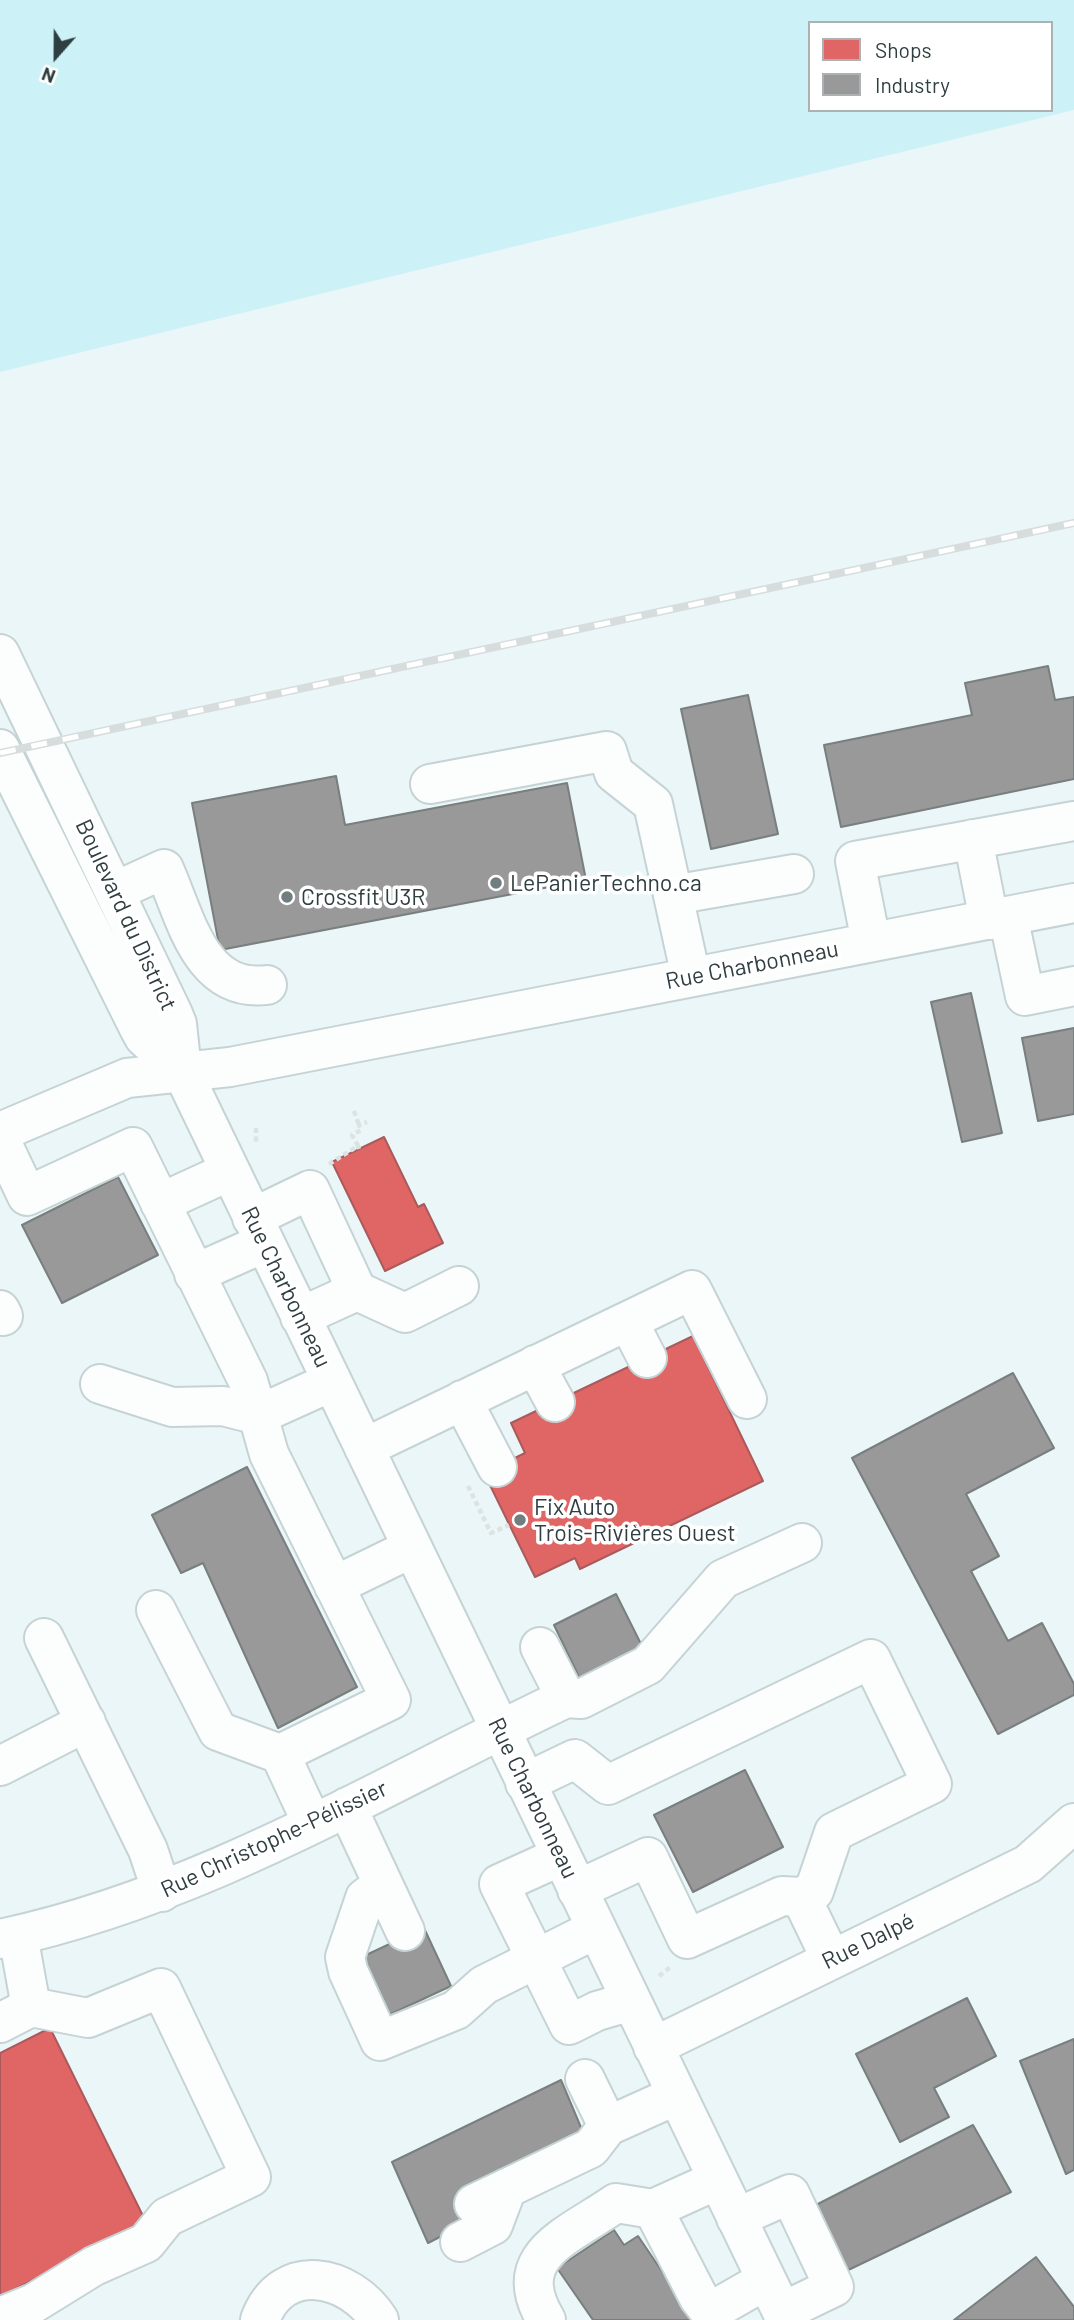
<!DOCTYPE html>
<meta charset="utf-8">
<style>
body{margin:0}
#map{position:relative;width:1074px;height:2320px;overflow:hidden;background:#eaf6f8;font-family:Barlow,sans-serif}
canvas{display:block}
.legend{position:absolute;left:808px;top:21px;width:245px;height:91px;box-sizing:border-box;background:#fff;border:2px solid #acb2b3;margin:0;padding:9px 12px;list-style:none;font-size:21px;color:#2f3e40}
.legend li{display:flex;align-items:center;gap:14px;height:35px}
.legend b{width:35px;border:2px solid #acb2b3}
.north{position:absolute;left:21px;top:21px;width:70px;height:70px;-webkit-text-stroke:5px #fff;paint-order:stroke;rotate:201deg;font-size:19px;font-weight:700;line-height:28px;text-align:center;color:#2f3e40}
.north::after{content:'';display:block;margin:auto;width:24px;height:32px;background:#2f3e40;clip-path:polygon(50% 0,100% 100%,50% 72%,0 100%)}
</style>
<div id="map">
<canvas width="1074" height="2320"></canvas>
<ul class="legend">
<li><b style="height:19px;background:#e06666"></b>Shops</li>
<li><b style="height:19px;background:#999"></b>Industry</li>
</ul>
<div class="north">N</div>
</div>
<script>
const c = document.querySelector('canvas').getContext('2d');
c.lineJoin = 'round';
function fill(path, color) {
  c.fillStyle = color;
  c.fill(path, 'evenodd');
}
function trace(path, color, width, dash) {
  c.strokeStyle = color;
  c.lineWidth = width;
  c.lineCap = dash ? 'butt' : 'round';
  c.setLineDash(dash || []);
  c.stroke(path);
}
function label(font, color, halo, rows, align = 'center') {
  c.font = font + ' Barlow,sans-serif';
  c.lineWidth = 7;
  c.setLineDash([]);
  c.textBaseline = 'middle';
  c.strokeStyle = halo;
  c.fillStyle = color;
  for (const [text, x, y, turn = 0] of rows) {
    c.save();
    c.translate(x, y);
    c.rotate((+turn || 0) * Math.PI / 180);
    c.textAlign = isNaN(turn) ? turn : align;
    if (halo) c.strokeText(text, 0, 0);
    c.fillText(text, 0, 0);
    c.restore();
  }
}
const green = new Path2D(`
 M 0,0 L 1074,0 L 1074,110 L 0,372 ZM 810,23 L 1051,23 L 1051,110 L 810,110 Z`);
const shops = new Path2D(`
 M 384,1137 L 418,1207 L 424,1204 L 443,1243 L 385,1271 L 332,1162 Z
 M 693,1336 L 763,1481 L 580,1569 L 575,1558 L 535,1577 L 484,1473 L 525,1453 L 511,1423 Z
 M 50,2028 L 147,2224 L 0,2296 L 0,2053 Z`);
const industry = new Path2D(`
 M 1048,666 L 1055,700 L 1074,697 L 1074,779 L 841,827 L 824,745 L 972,715 L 965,683 Z
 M 748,695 L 778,834 L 711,849 L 681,709 Z
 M 336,776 L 345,825 L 567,783 L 586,880 L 220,950 L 192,803 Z
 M 971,993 L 1002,1133 L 962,1142 L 931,1002 Z
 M 1074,1028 L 1074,1114 L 1038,1121 L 1022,1038 Z
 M 118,1177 L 158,1255 L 62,1303 L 22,1225 Z
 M 1013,1373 L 1054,1448 L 966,1494 L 999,1556 L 971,1571 L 1008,1641 L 1042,1623 L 1074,1684 L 1074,1695 L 998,1734 L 852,1458 Z
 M 247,1467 L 357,1687 L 278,1728 L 203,1563 L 181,1573 L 152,1515 Z
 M 616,1594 L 644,1650 L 581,1681 L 554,1625 Z
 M 745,1770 L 783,1847 L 693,1892 L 654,1815 Z
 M 424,1928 L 451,1986 L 378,2020 L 351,1962 Z
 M 967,1998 L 996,2056 L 934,2088 L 949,2117 L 900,2142 L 856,2054 Z
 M 1074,2039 L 1074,2170 L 1066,2174 L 1020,2061 Z
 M 561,2080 L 585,2137 L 479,2217 L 428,2243 L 392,2162 Z
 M 973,2125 L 1011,2192 L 842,2273 L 808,2209 Z
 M 614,2230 L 624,2245 L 638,2236 L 693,2317 L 689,2320 L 593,2320 L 557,2268 Z
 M 1036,2257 L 1074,2307 L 1074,2320 L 954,2320 Z`);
const path = new Path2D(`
 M 354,1111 L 359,1125
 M 256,1128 L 256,1144
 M 358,1146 L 352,1135 L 361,1130 L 359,1125 L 367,1122
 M 329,1164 L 358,1146 L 359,1149
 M 468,1486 L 491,1533 L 509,1525
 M 659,1976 L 672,1966`);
const minor = new Path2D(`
 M 0,654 L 173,1014 L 177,1024 L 182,1071 L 786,2320
 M 0,749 L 139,1028 L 144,1037 L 182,1071
 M 430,784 L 607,751 L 614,773 L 653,804 L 691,977
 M 973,839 L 989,920
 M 116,891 L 164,869 C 186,918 200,993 267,985
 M 673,895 L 794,874
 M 1008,916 L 1025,996 L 1074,986
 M 871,942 L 855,861 L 1074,821
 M 0,1132 L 127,1078 L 230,1067 L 1074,903
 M 0,1139 L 27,1196 L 133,1147 L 248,1381 L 258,1415
 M 160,1203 L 230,1171
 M 252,1218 L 310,1190 L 357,1291 L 300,1317
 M 194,1274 L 264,1243
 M 357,1291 L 405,1313 L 459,1286
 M 0,1310 L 3,1316
 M 628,1321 L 647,1358
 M 535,1365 L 555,1402
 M 100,1384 L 172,1407 L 223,1406 L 258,1415
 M 462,1400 L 497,1467
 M 364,1448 L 692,1290 L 747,1399
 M 334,1586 L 412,1548
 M 156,1610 L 218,1731 L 280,1754
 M 44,1638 L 148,1850 L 162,1892
 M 566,1698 L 581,1699 L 648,1665 L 723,1579 L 802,1543
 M 0,1766 L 86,1722
 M 525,1783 L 575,1759 L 608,1785 L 871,1659 L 932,1784 L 834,1832 L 814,1891 L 801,1897
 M 347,1807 L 405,1931
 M 312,1823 L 280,1754 L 391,1700 L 269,1454 L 258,1415 L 331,1382
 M 561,1856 L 499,1884 L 569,2025 L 597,2011 L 631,2001
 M 383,1885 L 365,1898 L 345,1957 L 348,1971 L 380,2041 L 456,2010 L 484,1985 L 596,1929
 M 577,1890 L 648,1857 L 687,1939 L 782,1896 L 801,1897 L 831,1959
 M 0,1939 C 203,1896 380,1786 566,1698 L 540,1647
 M 0,2023 L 31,2007 L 18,1935
 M 653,2047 L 1028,1864 L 1074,1823
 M 585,2079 L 608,2126 L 677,2095
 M 717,2180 L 653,2209 L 699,2298 L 710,2312 L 766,2280
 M 474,2204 L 591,2148 L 608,2126
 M 736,2218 L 790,2194 L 834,2287 L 782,2312
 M 460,2242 L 493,2225 L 507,2188
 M 0,2317 L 34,2303 L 94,2266 L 146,2243 L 167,2217 L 251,2177 L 161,1988 L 88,2018 L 31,2007
 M 260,2320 C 282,2260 350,2274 379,2320
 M 546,2320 C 507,2255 569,2236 616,2203 L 653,2209`);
const rail = new Path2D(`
 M 0,753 L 1074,523`);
const markers = [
 [496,883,7,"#707e80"],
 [287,897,7,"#707e80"],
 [520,1520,7,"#707e80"]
];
const poiNames = [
 ["LePanierTechno.ca",510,883],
 ["Crossfit U3R",301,897],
 ["Fix Auto",534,1507],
 ["Trois-Rivières Ouest",534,1533]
];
const streetNames = [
 ["Boulevard du District",126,915,65],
 ["Rue Charbonneau",752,965,-11],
 ["Rue Charbonneau",286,1287,64],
 ["Rue Charbonneau",533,1798,64],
 ["Rue Christophe-Pélissier",274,1839,-25],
 ["Rue Dalpé",868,1941,-26]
];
fill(green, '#ccf2f7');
fill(shops, '#e06666');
trace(shops, '#ab5a5b', 2);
fill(industry, '#999');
trace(industry, '#797e7e', 2);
trace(minor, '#c6d3d5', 42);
trace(path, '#dde2e2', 4.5, [5, 3.5]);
trace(minor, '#fcfefe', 38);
trace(rail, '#d7dcdc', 8);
trace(rail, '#fff', 5, [16]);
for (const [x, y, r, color] of markers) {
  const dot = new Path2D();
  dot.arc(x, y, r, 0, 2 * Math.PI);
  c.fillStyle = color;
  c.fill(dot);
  trace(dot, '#fff', 2.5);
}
label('23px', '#2f3e40', '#fff', poiNames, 'left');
label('23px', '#2f3e40', '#fff', streetNames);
</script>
